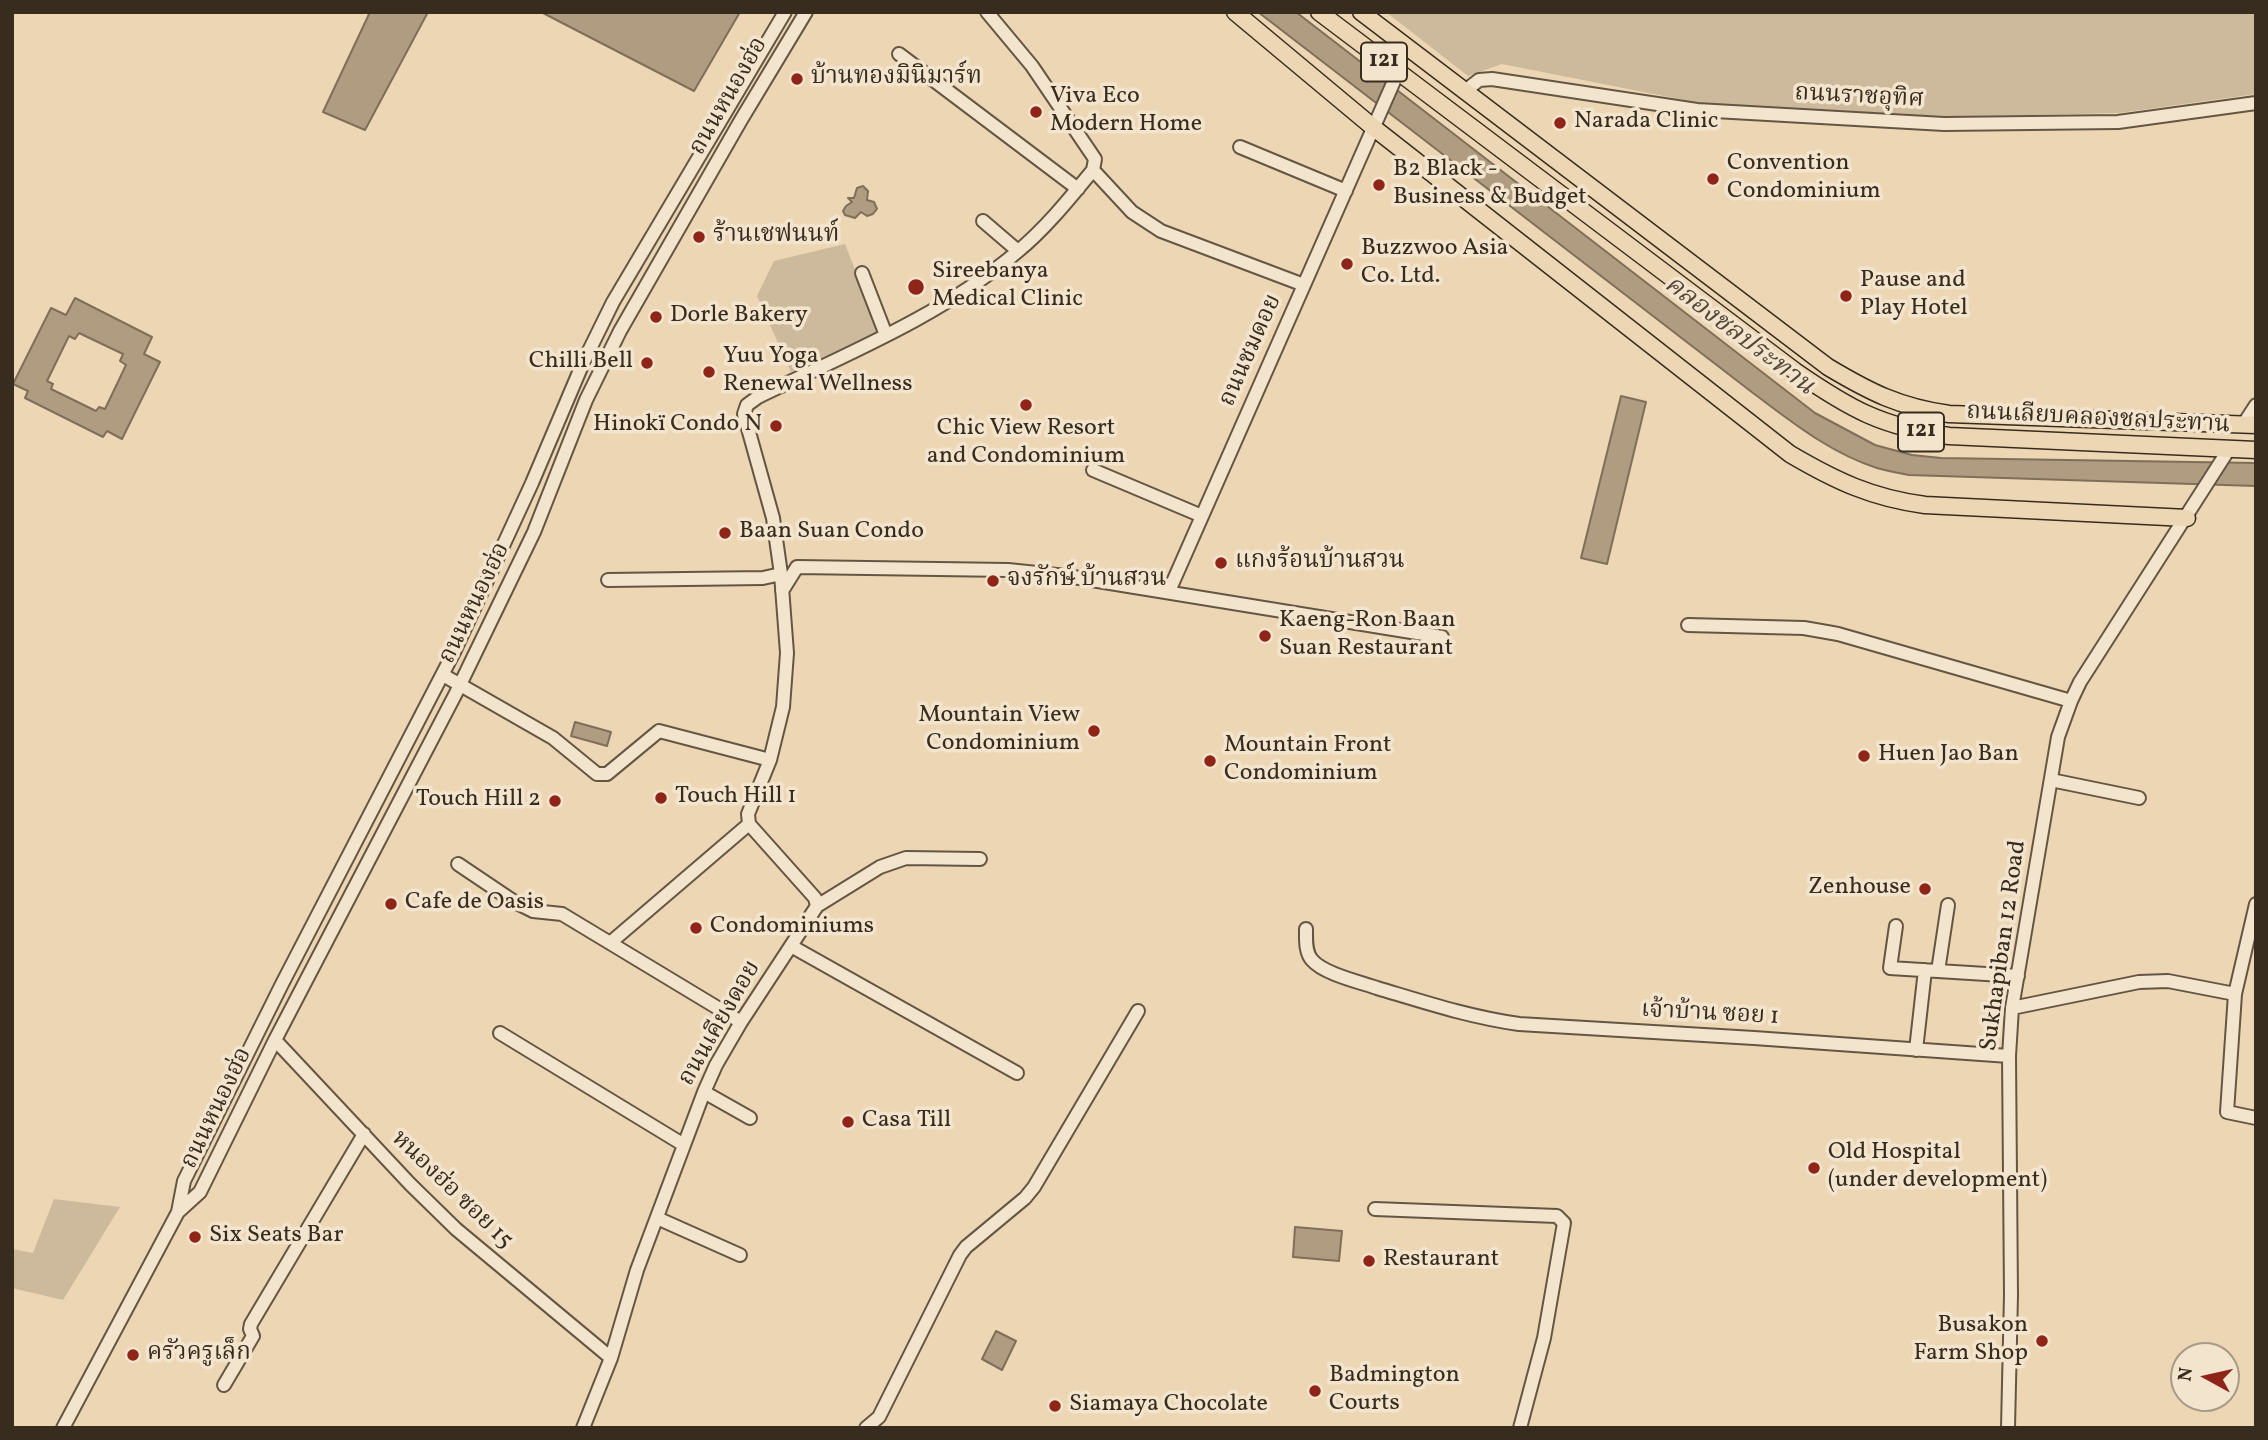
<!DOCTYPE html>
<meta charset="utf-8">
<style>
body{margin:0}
#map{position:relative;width:2268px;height:1440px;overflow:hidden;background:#ecd6b4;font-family:Vollkorn,serif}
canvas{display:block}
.frame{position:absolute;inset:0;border:14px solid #382c1f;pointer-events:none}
.north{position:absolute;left:2170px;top:1342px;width:70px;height:70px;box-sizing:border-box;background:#f3e4ce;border:2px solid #a89a88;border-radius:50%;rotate:278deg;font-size:19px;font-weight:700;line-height:28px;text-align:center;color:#382c1f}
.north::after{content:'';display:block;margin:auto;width:24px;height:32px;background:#8f2418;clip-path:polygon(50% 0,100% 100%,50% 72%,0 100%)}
</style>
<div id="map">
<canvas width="2268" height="1440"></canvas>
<div class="frame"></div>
<div class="north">N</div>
</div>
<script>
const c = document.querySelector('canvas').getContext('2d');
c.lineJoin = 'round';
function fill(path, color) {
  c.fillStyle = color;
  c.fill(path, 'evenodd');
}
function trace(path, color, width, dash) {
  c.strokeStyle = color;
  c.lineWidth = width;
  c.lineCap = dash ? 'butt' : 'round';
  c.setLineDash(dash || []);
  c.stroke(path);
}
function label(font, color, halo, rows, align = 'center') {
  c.font = font + ' Vollkorn,"Noto Serif Thai",serif';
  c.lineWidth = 7;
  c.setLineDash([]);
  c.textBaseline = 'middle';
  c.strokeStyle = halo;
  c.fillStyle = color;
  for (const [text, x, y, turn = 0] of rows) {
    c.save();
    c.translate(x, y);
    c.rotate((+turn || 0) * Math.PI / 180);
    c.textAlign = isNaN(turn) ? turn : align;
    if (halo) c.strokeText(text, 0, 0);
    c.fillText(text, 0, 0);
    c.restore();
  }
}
const green = new Path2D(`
 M 1386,12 L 2256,12 L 2256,94 L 2119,113 L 1935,117 L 1709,105 L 1502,64 L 1468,76 Z
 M 845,244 L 879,331 L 791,372 L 757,296 L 774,261 Z
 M 54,1199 L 120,1207 L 63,1300 L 12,1288 L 12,1249 L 33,1253 Z`);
const water = new Path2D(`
 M 370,12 L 428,12 L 365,130 L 323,112 Z
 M 541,12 L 740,12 L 694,91 Z
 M 1258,12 L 1296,12 L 1815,413 L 1875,445 L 1912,455 L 1941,458 L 2256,463 L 2256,486 L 1909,475 C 1898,473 1887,471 1877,468 C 1830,453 1792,422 1753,393 Z
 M 863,186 L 868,191 L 867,200 L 874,202 L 877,209 L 873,214 L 867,216 L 861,212 L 855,218 L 845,215 L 843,211 L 846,206 L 852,202 L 848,198 L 854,198 L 857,188 Z
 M 75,298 L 152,337 L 144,354 L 160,362 L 122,439 L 107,431 L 103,437 L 25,398 L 28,391 L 13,384 L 51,308 L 66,315 ZM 79,333 L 123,354 L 120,361 L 126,365 L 105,409 L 99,407 L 96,411 L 51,389 L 53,384 L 47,381 L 69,336 L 75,339 Z
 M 1621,396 L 1646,402 L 1607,564 L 1581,558 Z
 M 575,722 L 611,732 L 607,746 L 571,736 Z
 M 1295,1227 L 1342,1231 L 1339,1261 L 1293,1257 Z
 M 996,1331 L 1016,1341 L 1002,1370 L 982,1359 Z`);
const minor = new Path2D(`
 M 899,54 L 1078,189
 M 1465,91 L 1479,80 L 1492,79 L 1697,110 L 1944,124 L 2118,122 L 2256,103
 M 1240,147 L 1346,191
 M 1093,170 L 1132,212 L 1161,231 L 1304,285
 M 983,221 L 1018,251
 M 862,273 L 886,335
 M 2243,425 L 2256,405
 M 1093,470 L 1202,516
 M 608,580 L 763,578 L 781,574
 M 782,591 L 797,567 L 1008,570 L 1067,576 L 1442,637
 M 1169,591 L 1398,72
 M 1688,625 L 1804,628 L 1838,634 L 2071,701
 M 443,675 L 553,738 L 597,774 L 607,774 L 659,731 L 770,760
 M 2051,780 L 2139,798
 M 458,864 L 513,901 L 533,911 L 562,914 L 741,1022
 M 817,906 L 815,898 L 749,824 L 748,814 L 770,760 L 783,707 L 787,653 L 781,574 L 773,518 L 744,414 L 747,405 L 758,397 C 847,354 941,316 1017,252 C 1046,228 1070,198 1093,170 L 1095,159 L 1032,66 L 987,12
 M 1896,926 L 1890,968 L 2018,976
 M 1306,929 C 1306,939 1305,952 1312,960 C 1324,974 1360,982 1377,988 C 1424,1002 1469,1017 1519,1024 L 1754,1038 L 2009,1056
 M 610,943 L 749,824
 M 791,946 L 1017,1073
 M 1938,971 L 1948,905
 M 2235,994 L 2256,904
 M 2012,1008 L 2139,982 L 2168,981 L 2235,994 L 2227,1112 L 2256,1118
 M 500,1033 L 684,1145
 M 275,1040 L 410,1184 L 456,1229 L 611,1358
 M 1916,1050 L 1925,970
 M 704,1092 L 750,1118
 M 1375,1209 L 1557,1216 L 1564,1223 L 1544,1338 L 1520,1428
 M 178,1212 L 200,1192 L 275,1040 L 455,695 L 534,532 L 586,400 L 620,331 L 741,120 L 806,12
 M 657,1218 L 740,1255
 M 224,1385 L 253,1336 L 250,1329 L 251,1324 L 364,1134
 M 63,1428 L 178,1212 L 184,1181 L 282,984 L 455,650 L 532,483 L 583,363 L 613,302 L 785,12
 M 583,1428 L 611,1358 L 637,1270 L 704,1092 L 716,1065 L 741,1022 L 817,906 L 880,867 L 906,858 L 980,859
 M 866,1428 L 879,1417 L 960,1255 L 966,1247 L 1025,1198 L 1034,1187 L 1138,1011
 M 2008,1428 L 2011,1295 L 2009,1056 L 2012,1008 L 2058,737 L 2071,701 L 2080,682 L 2229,449`);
const major = new Path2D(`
 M 1235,12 L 1374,128 L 1790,454 C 1836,481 1872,498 1925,505 L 2187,518
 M 1319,12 L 1795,371 C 1850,409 1882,427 1949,436 L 2256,450
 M 1361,12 L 1828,367 C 1870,392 1899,407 1949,414 L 2256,425`);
const markers = [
 [797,79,7,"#8f2418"],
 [1036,112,7,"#8f2418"],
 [1560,123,7,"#8f2418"],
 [1713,179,7,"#8f2418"],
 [1379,185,7,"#8f2418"],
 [699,237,7,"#8f2418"],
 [1347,264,7,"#8f2418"],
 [916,287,9,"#8f2418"],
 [1846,296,7,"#8f2418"],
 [656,317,7,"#8f2418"],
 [647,363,7,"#8f2418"],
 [709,372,7,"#8f2418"],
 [1026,405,7,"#8f2418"],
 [776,426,7,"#8f2418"],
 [725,533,7,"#8f2418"],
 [1221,563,7,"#8f2418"],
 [993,581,7,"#8f2418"],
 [1265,636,7,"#8f2418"],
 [1094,731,7,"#8f2418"],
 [1864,756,7,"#8f2418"],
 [1210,761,7,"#8f2418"],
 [661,798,7,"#8f2418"],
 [555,801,7,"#8f2418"],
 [1925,889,7,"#8f2418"],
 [391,904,7,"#8f2418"],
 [696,928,7,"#8f2418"],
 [848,1122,7,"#8f2418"],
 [1814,1168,7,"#8f2418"],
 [195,1237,7,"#8f2418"],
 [1369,1261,7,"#8f2418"],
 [2042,1341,7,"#8f2418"],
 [133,1355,7,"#8f2418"],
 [1315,1391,7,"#8f2418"],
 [1055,1406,7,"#8f2418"]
];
const shields = [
 [1384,62,46],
 [1921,432,46]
];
const shieldNames = [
 ["121",1384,62],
 ["121",1921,432]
];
const poiNames = [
 ["บ้านทองมินิมาร์ท",811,79],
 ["Viva Eco",1050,98],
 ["Modern Home",1050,126],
 ["Narada Clinic",1574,123],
 ["Convention",1727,165],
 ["Condominium",1727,193],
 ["B2 Black -",1393,171],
 ["Business & Budget",1393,199],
 ["ร้านเชฟนนท์",713,237],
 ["Buzzwoo Asia",1361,250],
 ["Co. Ltd.",1361,278],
 ["Sireebanya",932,273],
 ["Medical Clinic",932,301],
 ["Pause and",1860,282],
 ["Play Hotel",1860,310],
 ["Dorle Bakery",670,317],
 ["Yuu Yoga",723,358],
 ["Renewal Wellness",723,386],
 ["Chilli Bell",633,363,"right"],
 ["Hinokï Condo N",762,426,"right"],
 ["Chic View Resort",1026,430,"center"],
 ["and Condominium",1026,458,"center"],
 ["Baan Suan Condo",739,533],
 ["แกงร้อนบ้านสวน",1235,563],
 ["จงรักษ์ บ้านสวน",1007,581],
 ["Kaeng-Ron Baan",1279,622],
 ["Suan Restaurant",1279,650],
 ["Mountain View",1080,717,"right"],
 ["Condominium",1080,745,"right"],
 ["Mountain Front",1224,747],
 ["Condominium",1224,775],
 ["Huen Jao Ban",1878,756],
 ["Touch Hill 1",675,798],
 ["Touch Hill 2",541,801,"right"],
 ["Zenhouse",1911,889,"right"],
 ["Cafe de Oasis",405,904],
 ["Condominiums",710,928],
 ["Casa Till",862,1122],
 ["Old Hospital",1828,1154],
 ["(under development)",1828,1182],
 ["Six Seats Bar",209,1237],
 ["Restaurant",1383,1261],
 ["Busakon",2028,1327,"right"],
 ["Farm Shop",2028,1355,"right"],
 ["ครัวครูเล็ก",147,1355],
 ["Badmington",1329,1377],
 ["Courts",1329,1405],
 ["Siamaya Chocolate",1069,1406]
];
const streetNames = [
 ["ถนนหนองฮ่อ",730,97,-60],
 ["ถนนราชอุทิศ",1859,98,3],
 ["ถนนชมดอย",1252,351,-66],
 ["ถนนเลียบคลองชลประทาน",2098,420,3],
 ["ถนนหนองฮ่อ",476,604,-64],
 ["Sukhapiban 12 Road",2005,946,-82],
 ["เจ้าบ้าน ซอย 1",1710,1015,3],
 ["ถนนเคียงดอย",721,1024,-60],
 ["ถนนหนองฮ่อ",218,1109,-64],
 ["หนองฮ่อ ซอย 15",451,1191,44]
];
const waterNames = [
 ["คลองชลประทาน",1738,337,37]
];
fill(green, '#cdb99b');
fill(water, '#af9c81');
trace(water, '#7f6f5a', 2);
trace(minor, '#655644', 16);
trace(major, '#382c1f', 19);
trace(minor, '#f3e4ce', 12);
trace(major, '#ecd6b4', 16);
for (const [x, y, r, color] of markers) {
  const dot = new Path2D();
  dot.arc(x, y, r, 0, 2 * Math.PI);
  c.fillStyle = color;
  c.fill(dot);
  trace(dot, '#f3e4ce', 2.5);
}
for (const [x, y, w] of shields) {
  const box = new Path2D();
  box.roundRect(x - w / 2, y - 19.5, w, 39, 5);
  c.fillStyle = '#f3e4ce';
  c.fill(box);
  trace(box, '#382c1f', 2);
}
label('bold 23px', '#382c1f', null, shieldNames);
label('24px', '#382c1f', '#f3e4ce', poiNames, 'left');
label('24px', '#382c1f', '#f3e4ce', streetNames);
label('italic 26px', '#564838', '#f3e4ce', waterNames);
</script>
